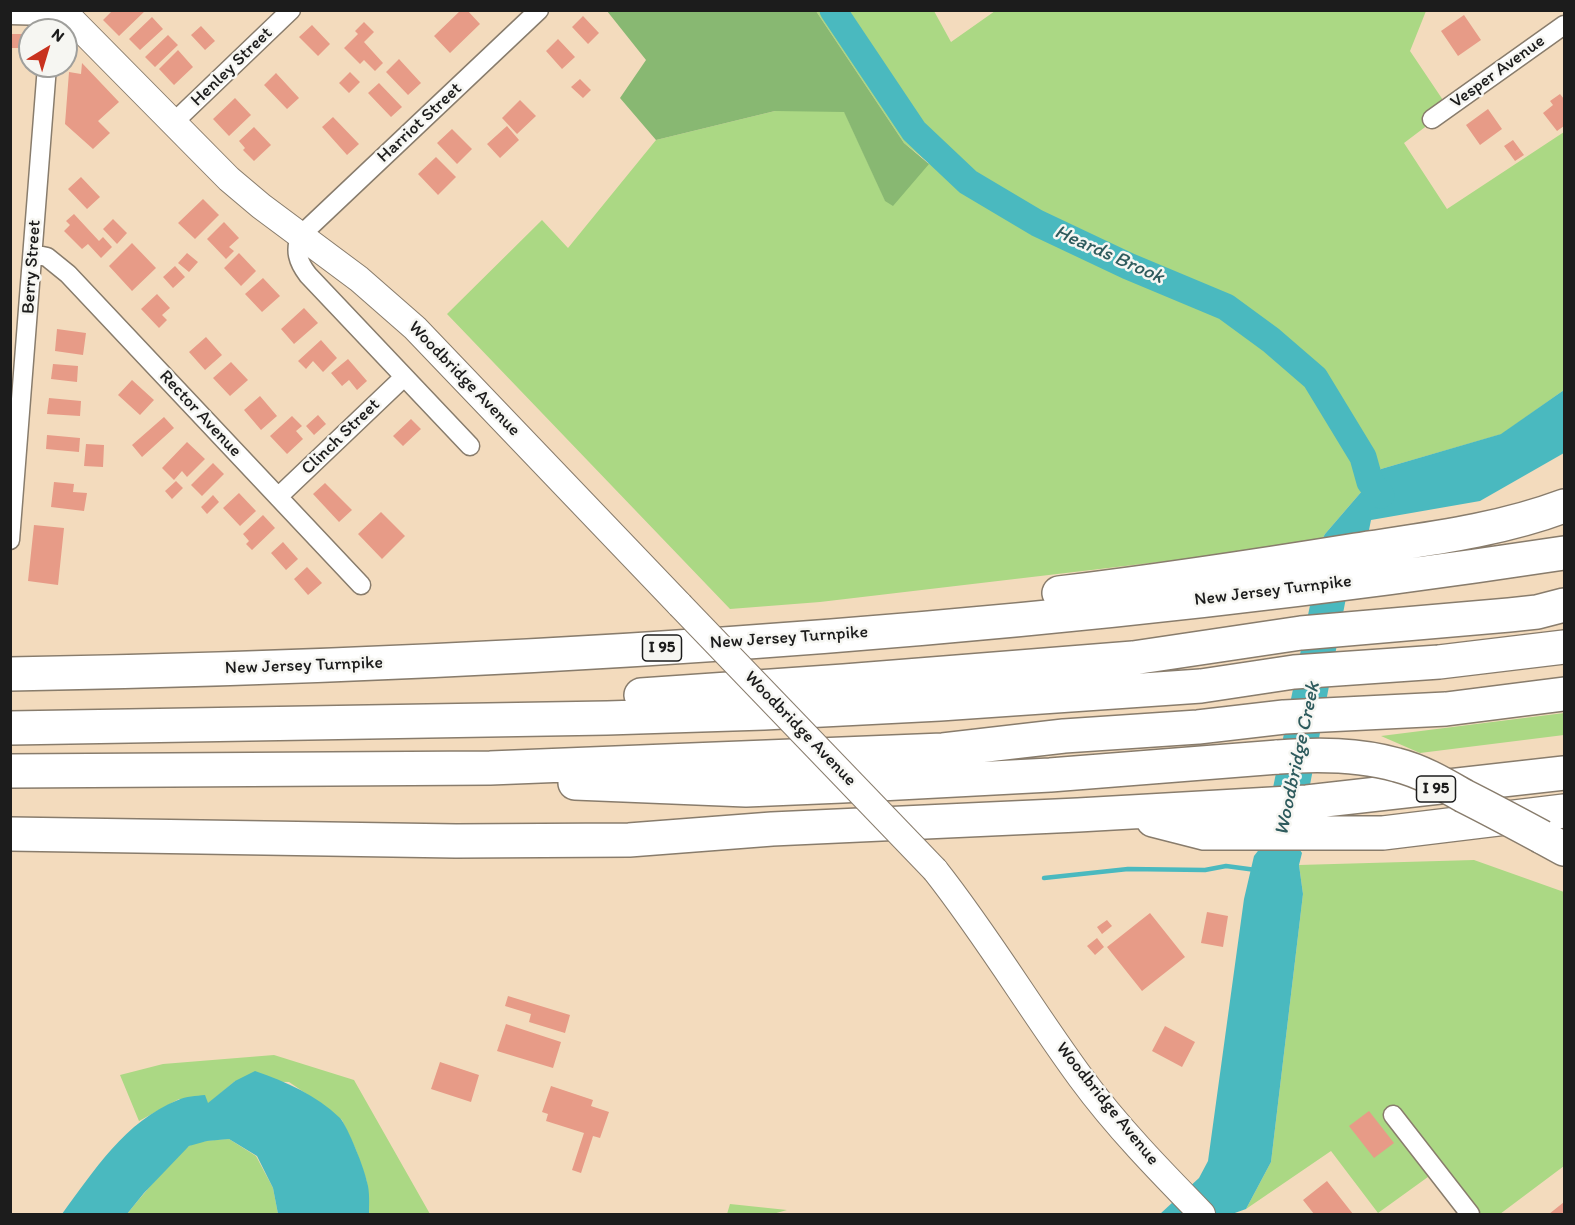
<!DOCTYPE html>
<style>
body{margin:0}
#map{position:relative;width:1575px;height:1225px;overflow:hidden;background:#f3dbbd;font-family:Itim,sans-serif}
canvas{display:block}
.frame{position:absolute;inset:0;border:12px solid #1c1c1c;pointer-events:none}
.north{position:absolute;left:18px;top:18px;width:60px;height:60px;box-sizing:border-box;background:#f6f6f2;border:2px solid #9f9f9c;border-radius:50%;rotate:38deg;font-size:16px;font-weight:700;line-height:24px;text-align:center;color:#1c1c1c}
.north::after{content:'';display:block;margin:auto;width:21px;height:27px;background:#c8321e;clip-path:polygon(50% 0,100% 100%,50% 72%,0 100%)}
</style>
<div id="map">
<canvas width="1575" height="1225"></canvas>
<div class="frame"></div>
<div class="north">N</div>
</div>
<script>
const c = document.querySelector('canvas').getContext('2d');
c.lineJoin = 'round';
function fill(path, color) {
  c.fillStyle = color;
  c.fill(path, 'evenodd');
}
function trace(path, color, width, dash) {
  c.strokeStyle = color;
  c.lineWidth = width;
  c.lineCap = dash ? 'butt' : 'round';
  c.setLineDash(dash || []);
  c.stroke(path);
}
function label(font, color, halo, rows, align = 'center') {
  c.font = font + ' Itim,sans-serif';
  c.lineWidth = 5;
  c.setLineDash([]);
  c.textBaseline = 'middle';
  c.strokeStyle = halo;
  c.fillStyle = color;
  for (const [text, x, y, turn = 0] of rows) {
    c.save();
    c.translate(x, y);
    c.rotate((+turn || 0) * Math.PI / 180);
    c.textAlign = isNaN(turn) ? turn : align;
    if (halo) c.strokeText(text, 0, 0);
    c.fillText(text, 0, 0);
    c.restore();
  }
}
const green = new Path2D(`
 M 816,11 L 934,11 L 951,42 L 995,11 L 1426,11 L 1410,51 L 1449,109 L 1404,143 L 1447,209 L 1564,132 L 1564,390 L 1502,434 L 1381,469 L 1325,534 L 1320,543 L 820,602 L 730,609 L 447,314 L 542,220 L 568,248 L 656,140 L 775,111 L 844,111 L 885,200 L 929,163 L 904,143 Z
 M 1564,713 L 1564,735 L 1420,753 L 1381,736 Z
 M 1474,860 L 1564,892 L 1564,1166 L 1500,1214 L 1476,1214 L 1439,1169 L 1378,1213 L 1331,1151 L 1246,1209 L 1271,1162 L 1303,894 L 1299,865 Z
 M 274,1055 L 354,1080 L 430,1214 L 369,1214 L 367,1182 L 356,1150 L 342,1120 L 314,1099 L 289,1082 L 235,1081 L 208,1104 L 179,1099 L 139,1121 L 120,1075 L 163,1064 Z
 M 229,1139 L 256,1156 L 273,1188 L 278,1214 L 127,1214 C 138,1201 178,1151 191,1145 C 203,1140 216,1140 229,1139 Z
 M 730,1204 L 787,1210 L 773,1214 L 727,1214 Z`);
const forest = new Path2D(`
 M 607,11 L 816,11 L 904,143 L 929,164 L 893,206 L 885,201 L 844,112 L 775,111 L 656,140 L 620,98 L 646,60 Z`);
const water = new Path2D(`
 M 1564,390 L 1564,453 L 1480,501 L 1371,520 L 1366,545 L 1356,546 L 1298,847 L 1302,853 L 1299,865 L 1303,894 L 1271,1162 L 1246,1209 L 1232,1214 L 1160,1214 L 1199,1178 L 1208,1161 L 1244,899 L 1254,856 L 1261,847 L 1321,551 L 1320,543 L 1325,534 L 1381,469 L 1501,434 Z
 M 255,1071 C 287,1082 316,1095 340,1118 C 348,1127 365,1170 367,1182 C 370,1192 369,1204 369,1214 L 278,1214 L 273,1188 L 257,1156 L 229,1139 L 207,1141 L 189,1146 L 144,1193 L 127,1214 L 62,1214 C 94,1171 125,1121 178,1100 C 186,1096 196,1096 205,1095 L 208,1103 L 235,1081 Z`);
const stream = new Path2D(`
 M 1044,878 L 1128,869 L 1205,870 L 1226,866 L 1256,870`);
const river = new Path2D(`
 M 833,10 L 914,131 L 968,182 L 1037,223 L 1128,266 L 1226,307 L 1271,340 L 1315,378 L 1363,457 L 1370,482 L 1381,495`);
const building = new Path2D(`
 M 113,10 L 146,10 L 119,36 L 103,20 Z
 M 461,10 L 467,10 L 480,24 L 450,53 L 434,36 Z
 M 1464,15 L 1481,40 L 1458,56 L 1441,31 Z
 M 583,16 L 599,33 L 588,44 L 572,27 Z
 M 152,17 L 163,29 L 140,50 L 129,39 Z
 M 364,22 L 374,32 L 364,42 L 383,63 L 375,71 L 364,60 L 360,64 L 344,48 L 358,34 L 355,31 Z
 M 312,25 L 330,44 L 318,56 L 299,37 Z
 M 201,26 L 215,41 L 205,50 L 191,35 Z
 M 10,34 L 25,34 L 25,48 L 10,48 Z
 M 168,35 L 178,45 L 155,67 L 145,57 Z
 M 558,39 L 575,57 L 562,69 L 546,51 Z
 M 178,50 L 193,67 L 174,85 L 159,69 Z
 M 399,59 L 421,83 L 408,95 L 386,72 Z
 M 82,63 L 119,102 L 98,121 L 110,133 L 93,149 L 65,124 L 69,72 L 81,74 Z
 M 350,72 L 360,82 L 349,93 L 339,83 Z
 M 276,73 L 299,98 L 287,109 L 264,85 Z
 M 580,79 L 591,90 L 583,98 L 571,87 Z
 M 379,83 L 402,107 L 391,117 L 368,93 Z
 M 1560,94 L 1564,99 L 1564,126 L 1557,131 L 1543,113 L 1553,105 L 1550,101 Z
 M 235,98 L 251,115 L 229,136 L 213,119 Z
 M 520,100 L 536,116 L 517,134 L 502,118 Z
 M 1488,109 L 1502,129 L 1480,145 L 1466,125 Z
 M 333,117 L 359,144 L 347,155 L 322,127 Z
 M 507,126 L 519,140 L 500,158 L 487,144 Z
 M 254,127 L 271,145 L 254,161 L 243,150 L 245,148 L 239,141 Z
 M 452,129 L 472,149 L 457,164 L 437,143 Z
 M 1513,140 L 1524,155 L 1515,161 L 1504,146 Z
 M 436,157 L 456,177 L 438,195 L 418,174 Z
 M 81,177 L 100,197 L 87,209 L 68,189 Z
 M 203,199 L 219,215 L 195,239 L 178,223 Z
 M 74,214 L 99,241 L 103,237 L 112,247 L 101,258 L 88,244 L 82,249 L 64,231 L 70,225 L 66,221 Z
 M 113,219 L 127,233 L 117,244 L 103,229 Z
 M 224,222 L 239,238 L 229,247 L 234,251 L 226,259 L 207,239 Z
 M 132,243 L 156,268 L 132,291 L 109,266 Z
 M 187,253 L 198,262 L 189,272 L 178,263 Z
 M 239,253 L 256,271 L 241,286 L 224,268 Z
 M 175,266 L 185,277 L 173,288 L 163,277 Z
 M 263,278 L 280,296 L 262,312 L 245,294 Z
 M 157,294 L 170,308 L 162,315 L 167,320 L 159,328 L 141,309 Z
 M 304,308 L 318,323 L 294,344 L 281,329 Z
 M 57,329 L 86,333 L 83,355 L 55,351 Z
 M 206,337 L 222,355 L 205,370 L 189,352 Z
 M 321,340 L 337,358 L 323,372 L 313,361 L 306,369 L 298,361 Z
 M 348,359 L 367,381 L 357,390 L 349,380 L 342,386 L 331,373 Z
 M 231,362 L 248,380 L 230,396 L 213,378 Z
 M 53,364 L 78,366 L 77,382 L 51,379 Z
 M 132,380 L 154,400 L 140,415 L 118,395 Z
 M 260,396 L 277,416 L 261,430 L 244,410 Z
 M 49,398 L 81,401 L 80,416 L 47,414 Z
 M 318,415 L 326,424 L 314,435 L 306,426 Z
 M 292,416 L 302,426 L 296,431 L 303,439 L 287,454 L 270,436 Z
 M 164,417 L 174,428 L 142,457 L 132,445 Z
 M 411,419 L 421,429 L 403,446 L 393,436 Z
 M 47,435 L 80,438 L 79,452 L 46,449 Z
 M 187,442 L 205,459 L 187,477 L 182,471 L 174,480 L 162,468 Z
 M 86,444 L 104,445 L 103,467 L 84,466 Z
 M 213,463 L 224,474 L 202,496 L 191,485 Z
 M 176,481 L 183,488 L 172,499 L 165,491 Z
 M 54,482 L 74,484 L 73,492 L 87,493 L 84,511 L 51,507 Z
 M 325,483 L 352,510 L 339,522 L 313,494 Z
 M 239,493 L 256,511 L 240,526 L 223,508 Z
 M 213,495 L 219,502 L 207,514 L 201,507 Z
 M 381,512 L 405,536 L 382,559 L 358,534 Z
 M 263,515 L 275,528 L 252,550 L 246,544 L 249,541 L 243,534 Z
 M 34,525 L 64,528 L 58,585 L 28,581 Z
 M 283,542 L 298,559 L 286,570 L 271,553 Z
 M 307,567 L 322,583 L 308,595 L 294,579 Z
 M 1207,912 L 1228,916 L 1223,947 L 1201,943 Z
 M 1150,913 L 1185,957 L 1142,991 L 1107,947 Z
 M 1107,920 L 1112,926 L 1102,934 L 1097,927 Z
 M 1097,938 L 1104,947 L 1095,955 L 1087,946 Z
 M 508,996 L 570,1015 L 565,1033 L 529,1022 L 531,1014 L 505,1006 Z
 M 506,1024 L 561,1042 L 553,1068 L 497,1051 Z
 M 1165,1026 L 1195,1042 L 1182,1067 L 1152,1051 Z
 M 440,1062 L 479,1075 L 471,1102 L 431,1089 Z
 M 551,1086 L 593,1100 L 591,1106 L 609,1112 L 600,1138 L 593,1136 L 581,1173 L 572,1170 L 584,1133 L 546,1121 L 548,1114 L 542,1112 Z
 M 1369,1111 L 1394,1143 L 1374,1158 L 1349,1126 Z
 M 1327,1181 L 1353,1214 L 1314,1214 L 1303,1200 Z
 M 1564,1202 L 1564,1214 L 1549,1214 Z`);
const street = new Path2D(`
 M 10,15 L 51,16
 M 1432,119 L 1564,25
 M 172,124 L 291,10
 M 33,254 L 47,257 L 68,274 L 361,585
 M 470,446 L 308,275 C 298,262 294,250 301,235 L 539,10
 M 278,497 L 404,377
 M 10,540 L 47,66
 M 1393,1115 L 1470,1214`);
const secondary = new Path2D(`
 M 62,10 L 229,179 L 261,206 L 359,279 L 415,328 L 680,605
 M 935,870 C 988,937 1031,1010 1081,1078 C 1117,1127 1160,1171 1202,1214`);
const highway = new Path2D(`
 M 1059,593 C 1158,581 1257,566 1356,550 C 1427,539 1497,531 1564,506
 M 10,674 C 530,665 1051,631 1564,553
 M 641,695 L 844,681 L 1133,658 L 1301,633 L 1509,615 L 1537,612 L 1564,605
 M 10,728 L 607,718 L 764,713 L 940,704 L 1201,686 L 1294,672 L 1439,662 L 1564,647
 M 10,771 L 490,768 L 943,750 L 1064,736 L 1198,727 L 1284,717 L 1446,709 L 1564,694
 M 575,783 L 746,790 L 842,786 L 1050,775 L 1278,757
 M 1153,820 L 1204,833 L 1383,833 L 1564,811
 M 10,834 L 456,841 L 629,840 L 772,829 L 1078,815 L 1307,802 L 1564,773
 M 1542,837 L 1564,849`);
const secondaryBridge = new Path2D(`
 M 680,605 L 935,870`);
const highwayBridge = new Path2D(`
 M 1278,757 C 1318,754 1358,754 1397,765 C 1421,771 1443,784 1464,796 C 1490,809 1516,823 1542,837`);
const shields = [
 [662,648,39],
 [1436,789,39]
];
const shieldNames = [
 ["I 95",662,648],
 ["I 95",1436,789]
];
const streetNames = [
 ["Henley Street",232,67,-44],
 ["Vesper Avenue",1498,72,-36],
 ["Harriot Street",420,123,-43],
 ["Berry Street",32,267,-86],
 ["Woodbridge Avenue",464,379,46],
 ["Rector Avenue",200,414,47],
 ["Clinch Street",341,437,-44],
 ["New Jersey Turnpike",1273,591,-7],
 ["New Jersey Turnpike",789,638,-4],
 ["New Jersey Turnpike",304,666,-2],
 ["Woodbridge Avenue",800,729,46],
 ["Woodbridge Avenue",1107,1104,51]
];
const waterNames = [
 ["Heards Brook",1109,255,24],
 ["Woodbridge Creek",1298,759,-78]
];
fill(green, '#abd884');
fill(forest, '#88b872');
fill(water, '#4ab9bf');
trace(stream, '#4ab9bf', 4.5);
trace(river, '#4ab9bf', 27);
fill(building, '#e79b87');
trace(street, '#887c6c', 21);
trace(secondary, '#887c6c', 28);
trace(highway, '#887c6c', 36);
trace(street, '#fff', 18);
trace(secondary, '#fff', 26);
trace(highway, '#fff', 33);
trace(secondaryBridge, '#887c6c', 28, []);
trace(highwayBridge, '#887c6c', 36, []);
trace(secondaryBridge, '#fff', 26);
trace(highwayBridge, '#fff', 33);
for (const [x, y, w] of shields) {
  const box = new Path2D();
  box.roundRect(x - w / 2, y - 13, w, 26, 4.5);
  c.fillStyle = '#f6f6f2';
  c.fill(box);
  trace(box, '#1c1c1c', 1.5);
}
label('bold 16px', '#1c1c1c', null, shieldNames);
label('18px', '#1c1c1c', '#f6f6f2', streetNames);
label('italic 20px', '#2e5b5d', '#f6f6f2', waterNames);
</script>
